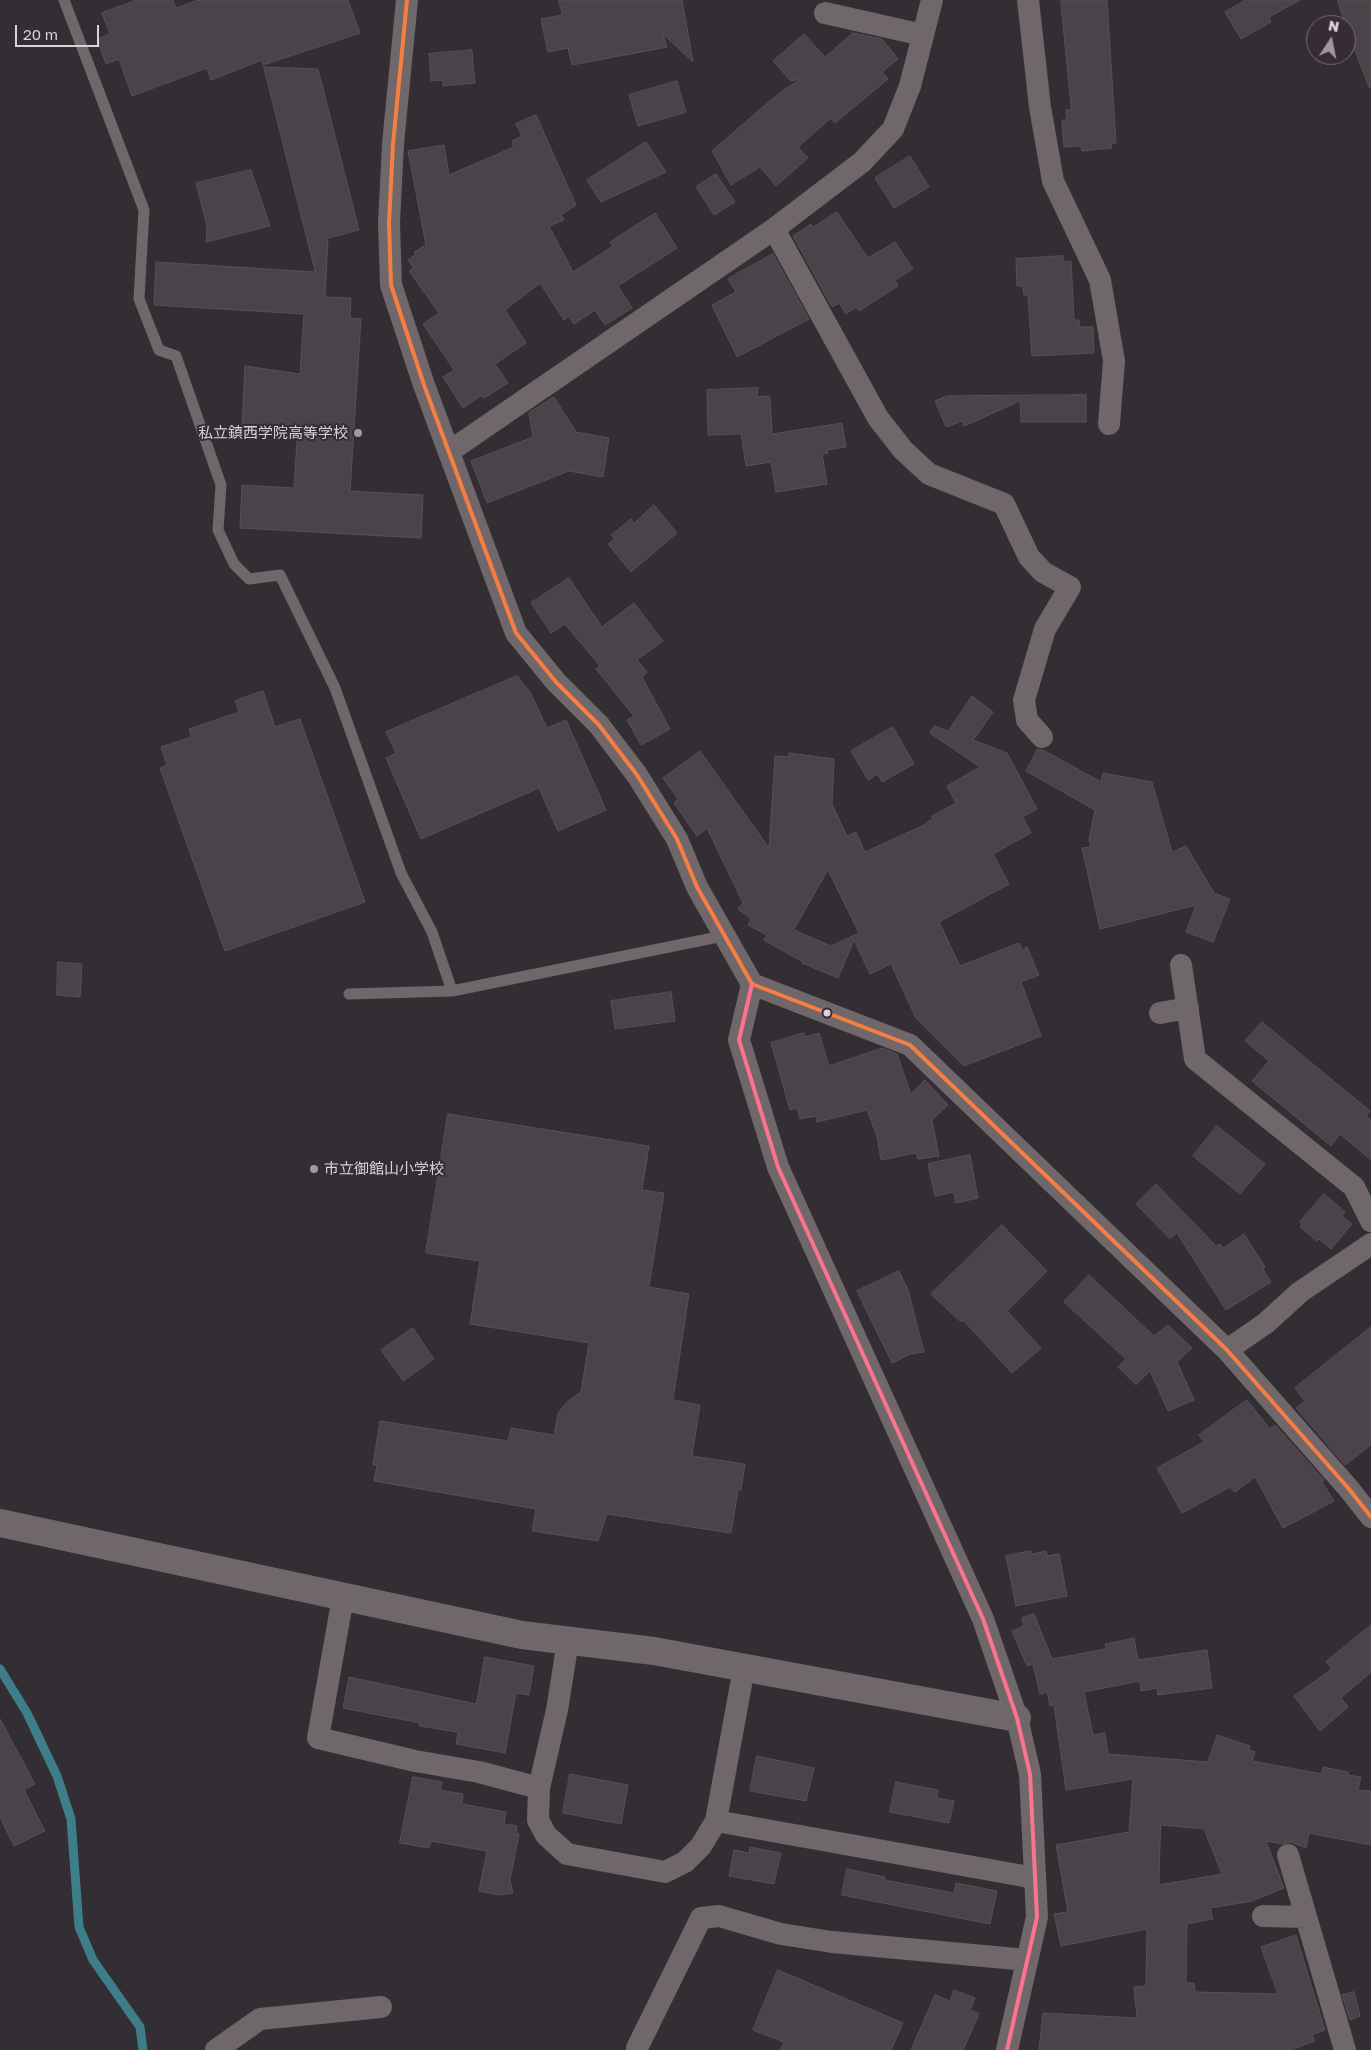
<!DOCTYPE html>
<meta charset="utf-8">
<style>
body{margin:0}
#map{position:relative;width:1371px;height:2050px;overflow:hidden;background:#332e33;font-family:"Golos Text",sans-serif}
canvas{display:block}
.north{position:absolute;left:1306px;top:15px;width:50px;height:50px;box-sizing:border-box;background:#362b36;border:1px solid #776e77;border-radius:50%;rotate:11deg;font-size:14px;font-weight:700;line-height:20px;text-align:center;color:#d9d2d9}
.north::after{content:'';display:block;margin:auto;width:18px;height:22px;background:#9f999f;clip-path:polygon(50% 0,100% 100%,50% 72%,0 100%)}
.scale{position:absolute;left:15px;top:25px;width:84px;height:22px;box-sizing:border-box;border:2px solid #d9d2d9;border-top:0;padding-left:6px;font-size:15px;line-height:18px;white-space:nowrap;color:#d9d2d9;-webkit-text-stroke:4px #362b36;paint-order:stroke}
</style>
<div id="map">
<canvas width="1371" height="2050"></canvas>
<div class="north">N</div>
<div class="scale">20 m</div>
</div>
<script>
const c = document.querySelector('canvas').getContext('2d');
c.lineJoin = 'round';
function trace(path, color, width, dash) {
  c.strokeStyle = color;
  c.lineWidth = width;
  c.lineCap = dash ? 'butt' : 'round';
  c.setLineDash(dash || []);
  c.stroke(path);
}
function fill(path, color) {
  c.fillStyle = color;
  c.fill(path, 'evenodd');
}
function label(font, color, halo, rows, align = 'center') {
  c.font = font + ' "Golos Text","Noto Sans JP",sans-serif';
  c.lineWidth = 4;
  c.setLineDash([]);
  c.textBaseline = 'middle';
  c.strokeStyle = halo;
  c.fillStyle = color;
  for (const [text, x, y, turn = 0] of rows) {
    c.save();
    c.translate(x, y);
    c.rotate((+turn || 0) * Math.PI / 180);
    c.textAlign = isNaN(turn) ? turn : align;
    if (halo) c.strokeText(text, 0, 0);
    c.fillText(text, 0, 0);
    c.restore();
  }
}
const stream = new Path2D(`
 M 0,1669 L 27,1713 L 57,1776 L 71,1819 L 79,1927 L 93,1960 L 140,2027 L 143,2050`);
const building = new Path2D(`
 M 137,0 L 173,0 L 176,8 L 198,0 L 348,0 L 360,33 L 263,65 L 262,60 L 211,80 L 207,68 L 132,96 L 119,59 L 106,64 L 97,39 L 110,34 L 102,13 Z
 M 559,0 L 682,0 L 693,62 L 663,34 L 667,47 L 572,65 L 568,48 L 548,52 L 541,19 L 562,15 Z
 M 1061,0 L 1107,0 L 1116,143 L 1111,143 L 1112,148 L 1082,151 L 1081,146 L 1064,147 L 1062,120 L 1067,120 L 1066,110 L 1071,110 Z
 M 1246,0 L 1300,0 L 1269,17 L 1271,22 L 1241,39 L 1225,12 Z
 M 1338,0 L 1371,0 L 1371,87 L 1369,87 L 1345,25 Z
 M 853,33 L 882,39 L 898,59 L 882,72 L 888,79 L 835,123 L 831,118 L 798,147 L 808,158 L 776,186 L 760,167 L 731,185 L 712,151 L 779,93 L 801,79 L 791,81 L 773,61 L 804,34 L 825,57 Z
 M 472,50 L 475,83 L 443,86 L 443,80 L 431,81 L 429,54 Z
 M 264,67 L 318,69 L 359,230 L 328,238 L 325,297 L 351,298 L 350,318 L 361,319 L 350,491 L 423,495 L 421,538 L 240,528 L 242,485 L 294,488 L 298,426 L 242,428 L 245,366 L 300,374 L 304,314 L 154,305 L 156,262 L 315,272 Z
 M 677,81 L 686,112 L 638,126 L 629,95 Z
 M 536,115 L 576,205 L 561,215 L 564,220 L 549,226 L 573,272 L 613,246 L 610,242 L 655,213 L 677,248 L 618,286 L 632,308 L 605,325 L 595,310 L 574,324 L 568,316 L 564,320 L 540,283 L 505,310 L 526,343 L 495,364 L 508,383 L 484,398 L 482,395 L 463,408 L 443,377 L 454,370 L 423,324 L 439,313 L 409,271 L 414,268 L 408,260 L 416,254 L 414,252 L 426,245 L 408,151 L 444,145 L 449,175 L 514,147 L 512,141 L 522,136 L 516,124 Z
 M 646,142 L 666,172 L 601,202 L 587,180 Z
 M 910,156 L 929,187 L 894,208 L 875,178 Z
 M 251,170 L 270,226 L 206,242 L 207,226 L 196,183 Z
 M 716,174 L 735,202 L 714,215 L 696,187 Z
 M 837,212 L 868,258 L 895,242 L 913,269 L 895,280 L 898,286 L 859,311 L 856,307 L 846,314 L 839,303 L 832,307 L 793,236 L 811,224 L 813,227 Z
 M 773,254 L 809,319 L 737,357 L 712,305 L 736,292 L 728,279 Z
 M 1063,256 L 1063,262 L 1071,261 L 1074,320 L 1079,320 L 1080,327 L 1093,327 L 1094,353 L 1032,356 L 1028,295 L 1024,295 L 1023,286 L 1017,286 L 1016,259 Z
 M 758,388 L 757,397 L 770,396 L 772,434 L 842,423 L 846,447 L 827,450 L 828,453 L 822,454 L 827,484 L 776,492 L 771,462 L 746,466 L 741,434 L 708,435 L 707,390 Z
 M 1086,395 L 1086,422 L 1021,422 L 1020,401 L 964,426 L 962,421 L 946,427 L 935,401 L 947,396 Z
 M 554,397 L 576,432 L 609,438 L 603,477 L 569,471 L 487,503 L 471,461 L 533,437 L 529,413 Z
 M 654,505 L 677,533 L 631,572 L 608,544 L 615,539 L 611,535 L 631,519 L 634,523 Z
 M 569,578 L 602,627 L 634,603 L 663,641 L 637,660 L 647,672 L 642,677 L 670,729 L 641,745 L 627,720 L 634,716 L 596,669 L 600,666 L 565,624 L 551,633 L 531,603 Z
 M 517,676 L 530,692 L 547,728 L 566,720 L 606,810 L 558,831 L 539,788 L 421,839 L 386,758 L 396,753 L 386,732 Z
 M 263,691 L 275,727 L 300,719 L 365,902 L 225,951 L 160,768 L 167,765 L 161,747 L 191,737 L 189,729 L 239,712 L 235,701 Z
 M 972,696 L 993,712 L 973,740 L 1007,753 L 1037,809 L 1023,817 L 1031,833 L 993,854 L 1009,884 L 939,922 L 960,966 L 1019,943 L 1022,950 L 1027,947 L 1039,975 L 1021,982 L 1041,1036 L 964,1066 L 916,1018 L 891,964 L 870,974 L 854,940 L 838,978 L 802,963 L 803,962 L 764,940 L 767,935 L 748,925 L 751,920 L 749,917 L 738,909 L 743,903 L 707,828 L 697,836 L 674,803 L 678,799 L 663,778 L 700,751 L 769,848 L 775,756 L 789,757 L 789,753 L 834,759 L 832,804 L 847,836 L 856,832 L 865,852 L 924,825 L 933,818 L 932,816 L 956,803 L 947,786 L 980,767 L 930,733 L 934,726 L 948,731 ZM 828,870 L 859,933 L 831,946 L 794,930 Z
 M 893,727 L 914,764 L 882,782 L 878,774 L 868,780 L 851,751 Z
 M 1038,749 L 1043,750 L 1101,782 L 1103,773 L 1152,782 L 1172,852 L 1186,846 L 1214,893 L 1230,899 L 1213,942 L 1186,932 L 1196,905 L 1100,929 L 1082,848 L 1091,847 L 1089,840 L 1095,810 L 1026,771 Z
 M 58,962 L 82,964 L 80,997 L 57,995 Z
 M 671,992 L 675,1021 L 615,1029 L 611,1001 Z
 M 1262,1022 L 1370,1111 L 1366,1116 L 1371,1120 L 1371,1160 L 1340,1134 L 1331,1146 L 1252,1081 L 1269,1061 L 1245,1041 Z
 M 804,1033 L 805,1037 L 819,1033 L 829,1066 L 882,1048 L 897,1054 L 911,1094 L 925,1080 L 948,1105 L 932,1120 L 939,1156 L 918,1159 L 916,1153 L 881,1160 L 877,1136 L 867,1110 L 817,1122 L 816,1116 L 800,1119 L 797,1108 L 790,1110 L 771,1043 Z
 M 448,1114 L 649,1146 L 642,1190 L 664,1193 L 649,1287 L 689,1294 L 673,1400 L 700,1405 L 692,1456 L 745,1464 L 741,1490 L 738,1490 L 731,1533 L 607,1514 L 598,1541 L 532,1531 L 536,1509 L 374,1481 L 377,1465 L 373,1465 L 380,1421 L 508,1441 L 511,1428 L 554,1435 L 558,1413 L 568,1401 L 581,1392 L 589,1343 L 470,1324 L 480,1261 L 426,1253 Z
 M 1217,1126 L 1265,1164 L 1240,1194 L 1193,1156 Z
 M 970,1155 L 978,1198 L 956,1203 L 954,1192 L 935,1196 L 928,1164 Z
 M 1156,1184 L 1216,1246 L 1220,1244 L 1223,1248 L 1244,1234 L 1265,1267 L 1263,1269 L 1271,1282 L 1226,1310 L 1177,1233 L 1170,1239 L 1136,1204 Z
 M 1324,1194 L 1345,1212 L 1342,1216 L 1352,1224 L 1331,1249 L 1319,1239 L 1317,1241 L 1300,1227 L 1302,1225 L 1300,1222 Z
 M 1002,1225 L 1047,1271 L 1007,1311 L 1041,1348 L 1012,1373 L 963,1320 L 961,1322 L 931,1294 Z
 M 899,1271 L 908,1290 L 924,1352 L 911,1354 L 892,1363 L 857,1291 Z
 M 1089,1275 L 1154,1336 L 1168,1325 L 1192,1348 L 1177,1362 L 1194,1400 L 1168,1411 L 1150,1371 L 1136,1385 L 1118,1367 L 1126,1359 L 1064,1302 Z
 M 1371,1327 L 1371,1445 L 1345,1465 L 1296,1408 L 1305,1401 L 1295,1388 Z
 M 413,1328 L 434,1359 L 403,1381 L 381,1350 Z
 M 1247,1400 L 1270,1429 L 1275,1425 L 1324,1480 L 1322,1482 L 1334,1501 L 1283,1528 L 1255,1477 L 1235,1492 L 1230,1487 L 1182,1513 L 1157,1468 L 1204,1442 L 1199,1435 Z
 M 1031,1551 L 1032,1554 L 1046,1551 L 1047,1556 L 1059,1554 L 1067,1596 L 1016,1606 L 1006,1556 Z
 M 1034,1614 L 1052,1659 L 1106,1649 L 1105,1644 L 1134,1638 L 1138,1660 L 1207,1650 L 1212,1688 L 1158,1695 L 1157,1688 L 1141,1691 L 1140,1681 L 1084,1692 L 1093,1735 L 1105,1733 L 1108,1754 L 1208,1762 L 1217,1735 L 1250,1746 L 1249,1750 L 1255,1752 L 1252,1761 L 1322,1774 L 1323,1767 L 1348,1772 L 1348,1775 L 1361,1777 L 1358,1790 L 1371,1791 L 1371,1845 L 1309,1833 L 1306,1848 L 1291,1842 L 1282,1844 L 1266,1841 L 1284,1888 L 1252,1901 L 1210,1908 L 1213,1919 L 1187,1924 L 1186,1983 L 1194,1983 L 1195,1992 L 1278,1994 L 1261,1947 L 1296,1935 L 1325,2030 L 1312,2035 L 1315,2041 L 1290,2050 L 1039,2050 L 1043,2013 L 1137,2018 L 1134,1987 L 1146,1986 L 1147,1929 L 1061,1946 L 1054,1914 L 1068,1912 L 1056,1845 L 1129,1832 L 1133,1779 L 1066,1790 L 1054,1705 L 1050,1706 L 1047,1692 L 1040,1694 L 1033,1664 L 1027,1666 L 1012,1631 L 1024,1626 L 1022,1618 ZM 1161,1825 L 1204,1829 L 1222,1874 L 1159,1885 Z
 M 1371,1625 L 1371,1672 L 1341,1698 L 1348,1707 L 1320,1731 L 1294,1696 L 1332,1669 L 1326,1662 Z
 M 485,1657 L 534,1666 L 529,1695 L 516,1693 L 505,1753 L 456,1744 L 458,1732 L 419,1726 L 420,1723 L 343,1708 L 349,1677 L 476,1704 Z
 M 0,1719 L 35,1784 L 24,1790 L 45,1831 L 14,1846 L 0,1817 Z
 M 757,1756 L 814,1768 L 806,1801 L 750,1791 Z
 M 570,1774 L 628,1785 L 621,1824 L 563,1813 Z
 M 413,1777 L 442,1782 L 440,1790 L 463,1794 L 462,1804 L 506,1812 L 504,1824 L 517,1826 L 516,1834 L 519,1834 L 510,1880 L 513,1893 L 500,1895 L 479,1891 L 487,1851 L 431,1841 L 429,1848 L 400,1843 Z
 M 896,1782 L 938,1790 L 937,1798 L 954,1801 L 949,1823 L 890,1812 Z
 M 750,1847 L 781,1853 L 774,1884 L 729,1876 L 734,1850 L 749,1853 Z
 M 847,1869 L 885,1877 L 884,1880 L 954,1893 L 956,1883 L 997,1891 L 990,1924 L 842,1895 Z
 M 778,1970 L 903,2023 L 891,2050 L 780,2050 L 784,2042 L 753,2030 Z
 M 954,1990 L 975,1998 L 970,2010 L 979,2014 L 963,2050 L 911,2050 L 935,1995 L 950,2001 Z
 M 1354,1992 L 1360,2016 L 1350,2020 L 1342,1995 Z`);
const service = new Path2D(`
 M 64,0 L 144,210 L 139,299 L 159,350 L 176,356 L 221,485 L 218,530 L 234,564 L 249,579 L 280,575 L 335,688 L 401,873 L 432,932 L 452,991
 M 349,994 L 452,991 L 723,936`);
const minor = new Path2D(`
 M 407,0 L 393,144 L 389,223 L 391,285 L 424,385 L 516,633 L 556,682 L 599,725 L 637,775 L 677,839 L 697,887 L 752,984 L 910,1045 L 1227,1350 L 1349,1489 L 1371,1517
 M 1028,0 L 1040,107 L 1053,181 L 1100,280 L 1114,361 L 1109,424
 M 825,13 L 923,35
 M 774,229 L 878,418 L 903,450 L 929,474 L 1004,504 L 1029,557 L 1043,572 L 1070,587 L 1045,629 L 1024,700 L 1027,720 L 1042,737
 M 450,451 L 774,229 L 862,162 L 893,129 L 910,86 L 932,0
 M 1181,965 L 1195,1059 L 1354,1187 L 1371,1221
 M 752,984 L 739,1040 L 778,1167 L 983,1619 L 1017,1718 L 1030,1774 L 1037,1917 L 1007,2050
 M 1160,1013 L 1188,1008
 M 1227,1350 L 1266,1323 L 1300,1292 L 1371,1244
 M 343,1597 L 318,1738 L 415,1761 L 479,1772 L 539,1788 L 557,1710 L 568,1641
 M 539,1788 L 538,1820 L 546,1835 L 567,1854 L 665,1872 L 685,1862 L 701,1846 L 716,1821 L 744,1668
 M 716,1821 L 1035,1878
 M 1288,1855 L 1345,2050
 M 1263,1916 L 1306,1917
 M 637,2048 L 701,1918 L 719,1916 L 781,1934 L 832,1942 L 1027,1960
 M 216,2050 L 260,2019 L 381,2007`);
const tertiary = new Path2D(`
 M 0,1523 L 522,1635 L 654,1651 L 1017,1718`);
const bus1 = new Path2D(`
 M 407,0 L 393,144 L 389,223 L 391,285 L 424,385 L 516,633 L 556,682 L 599,725 L 637,775 L 677,839 L 697,887 L 752,984 L 910,1045 L 1227,1350 L 1349,1489 L 1371,1517`);
const bus2 = new Path2D(`
 M 752,984 L 739,1040 L 778,1167 L 983,1619 L 1017,1718 L 1030,1774 L 1037,1917 L 1007,2050`);
const markers = [
 [358,433,5,"#9f999f"],
 [827,1013,4.5,"#d9d2d9"],
 [314,1169,5,"#9f999f"]
];
const poiNames = [
 ["私立鎮西学院高等学校",348,433],
 ["市立御館山小学校",324,1169,"left"]
];
trace(stream, '#3e7e88', 9);
fill(building, '#494449');
trace(building, '#555155', 1);
trace(service, '#6f6769', 11);
trace(minor, '#6f6769', 22);
trace(tertiary, '#6f6769', 28);
trace(bus1, '#f77d43', 4);
trace(bus2, '#fc738d', 4);
for (const [x, y, r, color] of markers) {
  const dot = new Path2D();
  dot.arc(x, y, r, 0, 2 * Math.PI);
  c.fillStyle = color;
  c.fill(dot);
  trace(dot, '#362b36', 2);
}
label('15px', '#d9d2d9', '#362b36', poiNames, 'right');
</script>
